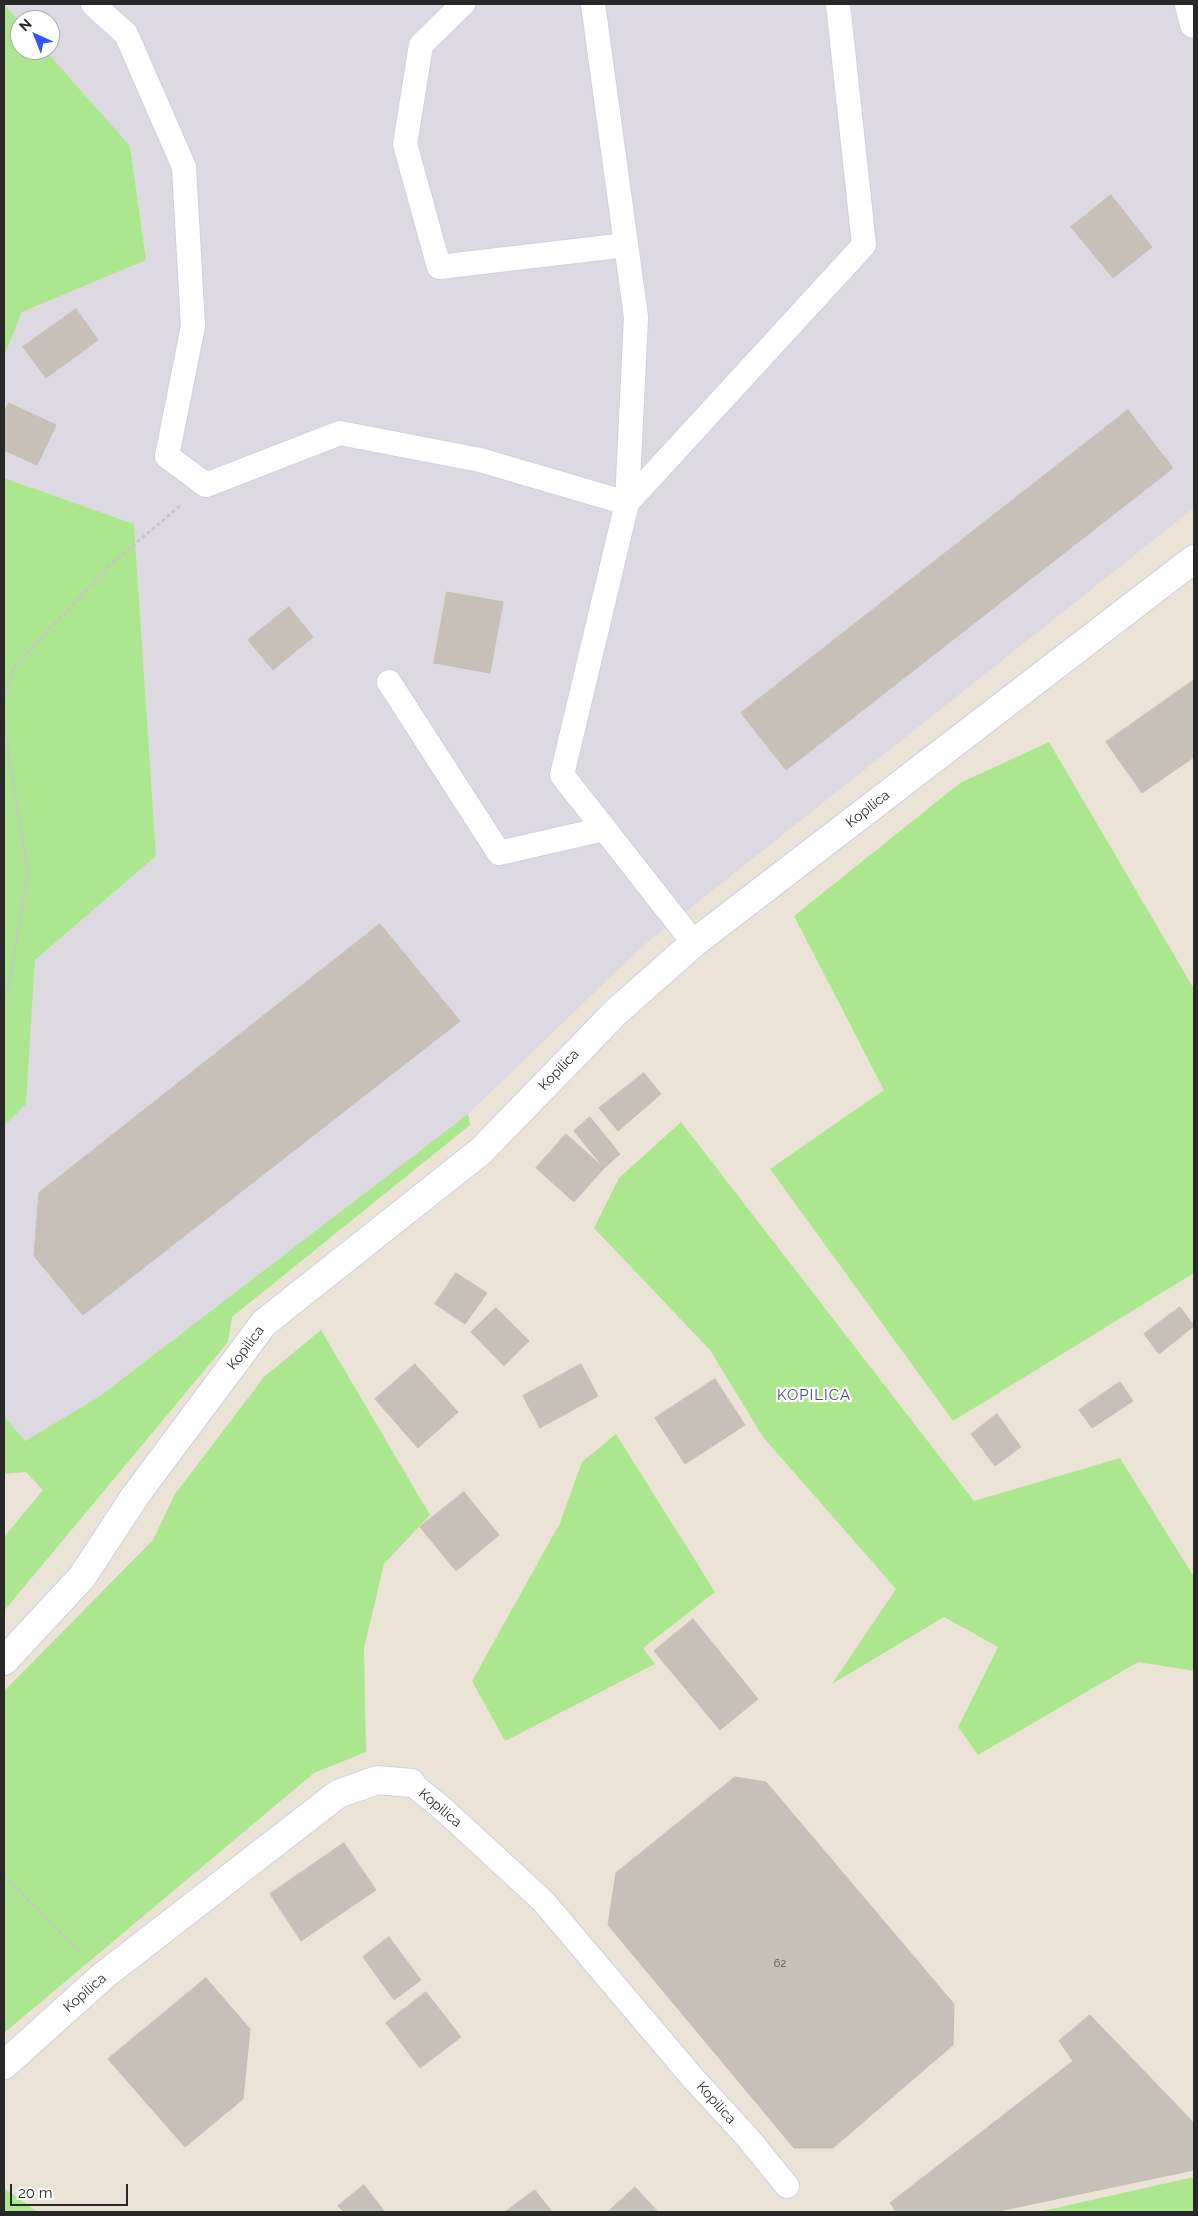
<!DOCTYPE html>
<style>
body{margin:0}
#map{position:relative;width:1198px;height:2216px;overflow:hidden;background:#ece3d7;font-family:Raleway,sans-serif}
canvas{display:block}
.frame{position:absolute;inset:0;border:5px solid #282828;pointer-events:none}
.north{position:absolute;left:10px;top:10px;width:50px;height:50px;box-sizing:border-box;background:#fff;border:1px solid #a9a9a9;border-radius:50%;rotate:316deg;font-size:14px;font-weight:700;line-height:20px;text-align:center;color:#282828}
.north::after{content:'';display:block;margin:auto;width:18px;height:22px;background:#3155ff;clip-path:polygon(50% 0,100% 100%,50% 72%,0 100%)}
.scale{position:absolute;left:10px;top:2184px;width:118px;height:22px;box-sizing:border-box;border:2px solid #282828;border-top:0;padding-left:6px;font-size:15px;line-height:18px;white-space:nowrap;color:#282828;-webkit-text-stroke:4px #fff;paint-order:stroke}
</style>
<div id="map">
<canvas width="1198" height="2216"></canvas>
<div class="frame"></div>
<div class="north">N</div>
<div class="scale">20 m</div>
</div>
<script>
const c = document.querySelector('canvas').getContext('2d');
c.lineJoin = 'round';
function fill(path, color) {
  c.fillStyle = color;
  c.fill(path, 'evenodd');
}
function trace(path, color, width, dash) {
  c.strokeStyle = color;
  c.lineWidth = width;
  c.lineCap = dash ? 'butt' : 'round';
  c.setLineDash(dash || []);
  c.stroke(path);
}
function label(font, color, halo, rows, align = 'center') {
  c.font = font + ' Raleway,sans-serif';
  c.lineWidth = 4.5;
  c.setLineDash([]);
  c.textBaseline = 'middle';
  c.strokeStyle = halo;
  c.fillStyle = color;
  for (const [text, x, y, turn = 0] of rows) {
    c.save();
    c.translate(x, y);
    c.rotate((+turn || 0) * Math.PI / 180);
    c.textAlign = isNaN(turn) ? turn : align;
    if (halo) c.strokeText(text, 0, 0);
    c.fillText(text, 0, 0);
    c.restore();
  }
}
const industrial = new Path2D(`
 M 4,4 L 1194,4 L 1194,508 L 644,945 L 468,1114 L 100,1396 L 25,1441 L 4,1416 L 4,1126 L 26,1103 L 35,960 L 156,856 L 134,524 L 4,478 L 4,356 L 22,312 L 146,260 L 130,146 L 45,50 L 50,50 L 50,20 L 20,20 L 20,22 Z`);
const green = new Path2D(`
 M 4,4 L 20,22 L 20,50 L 45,50 L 130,146 L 146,260 L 22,312 L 4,356 Z
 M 4,478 L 134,524 L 156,856 L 35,960 L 26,1104 L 4,1126 Z
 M 1049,742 L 1194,989 L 1194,1273 L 953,1421 L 770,1169 L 884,1090 L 794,916 L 960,783 Z
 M 468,1114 L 470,1125 L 232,1317 L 228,1342 L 4,1611 L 4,1537 L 43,1490 L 26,1472 L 4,1474 L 4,1416 L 25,1441 L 100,1396 Z
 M 681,1122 L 974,1501 L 1120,1458 L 1194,1577 L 1194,1671 L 1138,1662 L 978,1755 L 958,1727 L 998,1647 L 944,1617 L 832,1684 L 896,1589 L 763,1437 L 710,1350 L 594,1228 L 619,1178 Z
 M 321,1330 L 430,1515 L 384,1564 L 364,1648 L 366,1752 L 314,1773 L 4,2033 L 4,1691 L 153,1540 L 175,1494 L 264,1377 Z
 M 616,1434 L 715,1592 L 643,1648 L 655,1664 L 505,1741 L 472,1681 L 560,1523 L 582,1462 Z
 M 1194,2177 L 1194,2212 L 1038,2212 Z
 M 4,2188 L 38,2212 L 4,2212 Z`);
const building = new Path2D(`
 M 1111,195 L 1152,247 L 1113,278 L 1071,227 Z
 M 76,309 L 98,340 L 46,378 L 23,347 Z
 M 9,403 L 56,425 L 37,465 L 4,450 L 4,413 Z
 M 1128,410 L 1173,468 L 786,770 L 741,713 Z
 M 447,592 L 503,602 L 490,673 L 434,663 Z
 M 289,607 L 313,637 L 273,670 L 248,640 Z
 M 1194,680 L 1194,757 L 1142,793 L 1106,742 Z
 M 380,924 L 460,1021 L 83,1315 L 34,1256 L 39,1193 Z
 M 644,1073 L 661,1094 L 618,1131 L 599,1108 Z
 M 590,1117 L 620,1154 L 604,1168 L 574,1131 Z
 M 566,1134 L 604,1168 L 574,1202 L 536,1168 Z
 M 456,1273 L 487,1293 L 465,1324 L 435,1304 Z
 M 1180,1307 L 1194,1326 L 1159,1354 L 1144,1334 Z
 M 496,1308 L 529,1341 L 504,1366 L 471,1332 Z
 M 415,1364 L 458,1412 L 418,1448 L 375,1399 Z
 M 581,1364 L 598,1396 L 540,1428 L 523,1396 Z
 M 715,1379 L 745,1425 L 685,1464 L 655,1418 Z
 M 1120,1382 L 1133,1401 L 1092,1428 L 1079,1410 Z
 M 997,1414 L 1021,1447 L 995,1466 L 971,1434 Z
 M 464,1492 L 499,1535 L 456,1571 L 420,1527 Z
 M 693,1619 L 758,1699 L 720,1730 L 654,1651 Z
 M 735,1777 L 766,1782 L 954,2004 L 953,2045 L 833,2148 L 794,2148 L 608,1925 L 616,1873 Z
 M 344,1843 L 376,1890 L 301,1941 L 270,1894 Z
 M 389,1937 L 421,1980 L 394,2000 L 363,1957 Z
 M 206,1978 L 250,2029 L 243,2099 L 185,2147 L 108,2059 Z
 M 426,1992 L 461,2037 L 420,2068 L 386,2023 Z
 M 1090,2015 L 1194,2123 L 1194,2170 L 994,2212 L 896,2212 L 890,2203 L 1073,2061 L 1059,2041 Z
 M 364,2185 L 385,2212 L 344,2212 L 338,2206 Z
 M 635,2187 L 658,2212 L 608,2212 Z
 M 535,2190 L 552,2212 L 505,2212 Z`);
const path = new Path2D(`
 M 4,698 L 14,667 L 111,564 L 180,506
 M 4,724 L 28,874 L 8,989 L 4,995
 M 4,1875 L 79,1951`);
const service = new Path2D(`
 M 93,4 L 126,34 L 184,167 L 193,326 L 167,456 L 206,485 L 340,433 L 480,460 L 627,503 L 562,775 L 694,943
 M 463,4 L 421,45 L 405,144 L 439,267 L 626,245
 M 593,4 L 636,317 L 627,503 L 864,245 L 838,4
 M 389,682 L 499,853 L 604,829
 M 411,1783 L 443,1809 L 543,1901 L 692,2077 L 748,2138 L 787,2186`);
const minor = new Path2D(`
 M 1189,4 L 1194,24
 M 4,1661 L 82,1577 L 135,1496 L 264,1323 L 481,1151 L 616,1012 L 694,943 L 1194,559
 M 4,2065 L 103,1976 L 338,1794 L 377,1780 L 411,1783`);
const numberNames = [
 ["62",780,1964]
];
const streetNames = [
 ["Kopilica",868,809,-38],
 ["Kopilica",559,1070,-46],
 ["Kopilica",246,1348,-53],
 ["Kopilica",440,1808,40],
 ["Kopilica",85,1993,-41],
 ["Kopilica",716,2103,48]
];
const neighbourhoodNames = [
 ["KOPILICA",814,1395]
];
fill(industrial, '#dcd9e3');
fill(green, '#ace78f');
fill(building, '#c6c0b8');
trace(building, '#c7bfb1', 1);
trace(service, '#cdd1e2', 26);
trace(minor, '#cdd1e2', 30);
trace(path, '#c7c7c7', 3, [4, 2.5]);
trace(service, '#fff', 24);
trace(minor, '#fff', 28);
label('11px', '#504e4c', null, numberNames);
label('14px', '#282828', '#fff', streetNames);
c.letterSpacing = '1px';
label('15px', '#454e7b', '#fff', neighbourhoodNames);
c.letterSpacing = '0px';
</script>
